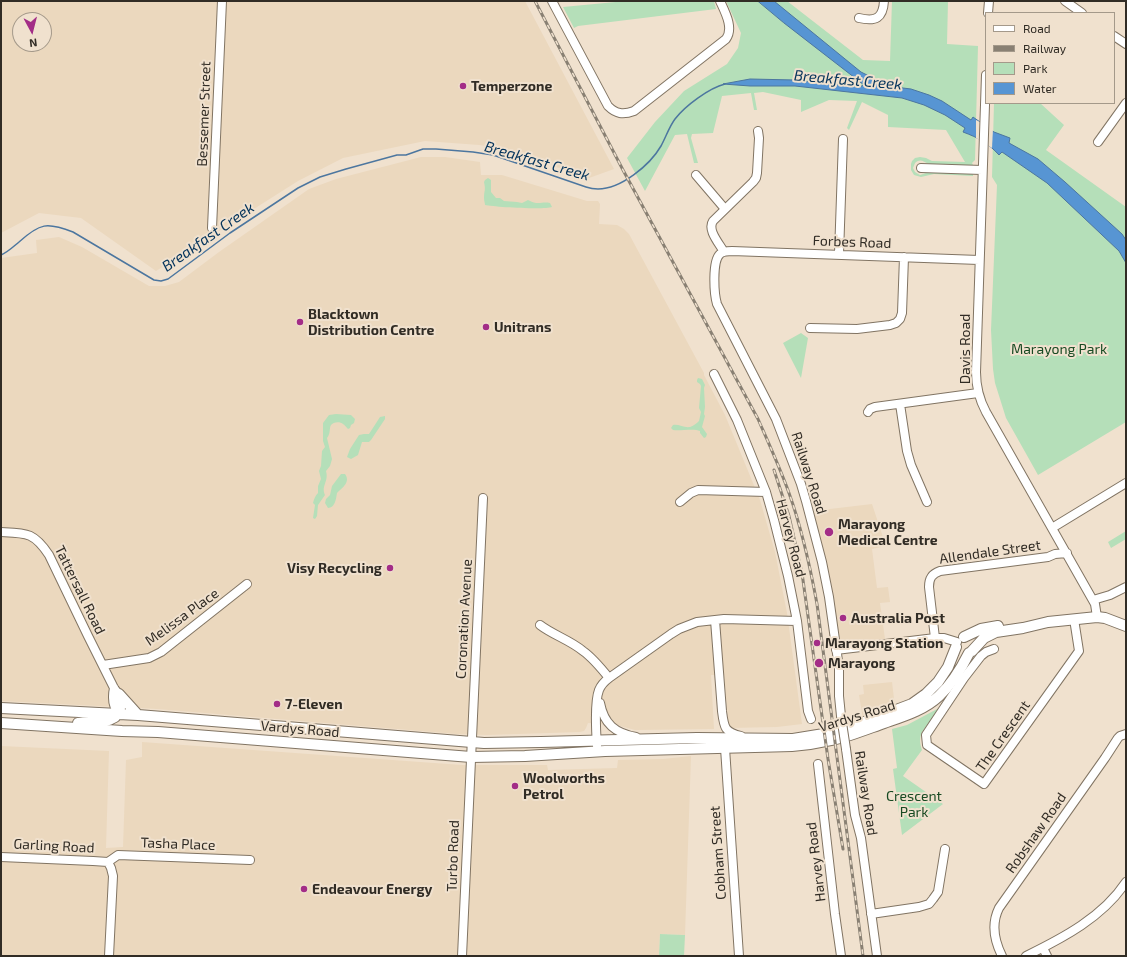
<!DOCTYPE html>
<style>
body{margin:0}
#map{position:relative;width:1127px;height:957px;overflow:hidden;background:#f0e1ce;font-family:"Exo 2",sans-serif}
canvas{display:block}
.frame{position:absolute;inset:0;border:2px solid #312c25;pointer-events:none}
.legend{position:absolute;left:985px;top:12px;width:130px;height:92px;box-sizing:border-box;background:#f0e1ce;border:1px solid #a4998a;margin:0;padding:5px 7px;list-style:none;font-size:12px;color:#312c25}
.legend li{display:flex;align-items:center;gap:8px;height:20px}
.legend b{width:20px;border:1px solid #a4998a}
.north{position:absolute;left:12px;top:12px;width:40px;height:40px;box-sizing:border-box;background:#f0e1ce;border:1px solid #a4998a;border-radius:50%;rotate:173deg;font-size:11px;font-weight:700;line-height:16px;text-align:center;color:#312c25}
.north::after{content:'';display:block;margin:auto;width:14px;height:18px;background:#a32d87;clip-path:polygon(50% 0,100% 100%,50% 72%,0 100%)}
</style>
<div id="map">
<canvas width="1127" height="957"></canvas>
<div class="frame"></div>
<ul class="legend">
<li><b style="height:5px;background:#fff"></b>Road</li>
<li><b style="height:5px;background:#898073"></b>Railway</li>
<li><b style="height:11px;background:#b5dfb9"></b>Park</li>
<li><b style="height:11px;background:#5795d3"></b>Water</li>
</ul>
<div class="north">N</div>
</div>
<script>
const c = document.querySelector('canvas').getContext('2d');
c.lineJoin = 'round';
function fill(path, color) {
  c.fillStyle = color;
  c.fill(path, 'evenodd');
}
function trace(path, color, width, dash) {
  c.strokeStyle = color;
  c.lineWidth = width;
  c.lineCap = dash ? 'butt' : 'round';
  c.setLineDash(dash || []);
  c.stroke(path);
}
function label(font, color, halo, rows, align = 'center') {
  c.font = font + ' "Exo 2",sans-serif';
  c.lineWidth = 4;
  c.setLineDash([]);
  c.textBaseline = 'middle';
  c.strokeStyle = halo;
  c.fillStyle = color;
  for (const [text, x, y, turn = 0] of rows) {
    c.save();
    c.translate(x, y);
    c.rotate((+turn || 0) * Math.PI / 180);
    c.textAlign = isNaN(turn) ? turn : align;
    if (halo) c.strokeText(text, 0, 0);
    c.fillText(text, 0, 0);
    c.restore();
  }
}
const built = new Path2D(`
 M 1,1 L 525,1 L 614,169 L 589,178 L 500,148 L 479,145 L 425,141 L 343,158 L 298,181 L 156,271 L 81,218 L 39,213 L 1,233 ZM 20,20 L 44,20 L 44,44 L 20,44 Z
 M 421,157 L 445,157 L 480,162 L 481,175 L 502,175 L 587,201 L 598,201 L 600,204 L 599,224 L 617,225 L 624,229 L 629,234 L 704,373 L 704,375 L 725,415 L 760,500 L 775,552 L 787,613 L 802,724 L 777,727 L 729,728 L 724,675 L 711,675 L 714,729 L 635,730 L 620,726 L 588,723 L 586,728 L 584,731 L 580,732 L 487,735 L 457,734 L 157,709 L 1,701 L 1,258 L 37,253 L 36,240 L 59,237 L 82,247 L 149,286 L 165,286 L 179,282 L 219,252 L 309,189 L 336,179 Z
 M 872,504 L 886,546 L 872,549 L 877,588 L 888,587 L 890,602 L 880,603 L 885,639 L 845,645 L 839,642 L 813,511 Z
 M 892,682 L 895,707 L 863,719 L 859,695 L 864,694 L 863,685 Z
 M 142,742 L 462,765 L 547,765 L 548,770 L 617,768 L 618,760 L 663,759 L 691,756 L 685,935 L 660,934 L 659,956 L 1,956 L 1,746 L 109,751 L 106,848 L 123,847 L 126,760 L 142,757 Z`);
const green = new Path2D(`
 M 626,1 L 714,1 L 716,9 L 578,26 L 574,28 L 563,7 Z
 M 726,1 L 787,1 L 863,60 L 890,61 L 892,1 L 948,1 L 947,44 L 978,46 L 975,160 L 972,163 L 973,165 L 969,166 C 959,165 937,166 929,164 C 923,162 921,158 915,163 L 913,168 L 915,172 L 920,175 L 929,172 L 973,174 L 973,176 L 934,174 L 921,177 L 914,175 L 911,170 L 911,164 L 912,161 L 915,158 L 920,157 L 926,158 L 932,161 L 965,162 L 946,130 L 888,127 L 888,115 L 862,102 L 849,130 L 847,128 L 857,101 L 829,100 L 801,112 L 801,100 L 763,92 L 754,93 L 757,110 L 754,110 L 751,93 L 722,96 L 713,133 L 692,134 L 691,138 L 698,163 L 694,163 L 687,134 L 675,135 L 645,191 L 627,158 L 655,122 L 684,91 L 727,64 L 738,48 L 741,33 Z
 M 994,103 L 1040,103 L 1064,125 L 1046,150 L 1126,207 L 1126,422 L 1038,475 L 1006,418 L 995,383 L 993,369 L 991,330 L 997,185 L 992,177 Z
 M 488,178 L 491,180 L 491,192 L 496,198 L 500,198 L 504,201 L 517,202 L 522,203 L 528,200 C 539,206 541,201 550,203 L 552,207 C 545,210 494,207 485,205 C 485,203 484,201 484,198 C 484,190 486,191 484,182 L 485,180 Z
 M 801,333 L 808,338 L 801,378 L 783,343 Z
 M 698,378 L 702,379 L 705,385 L 704,388 L 705,407 L 704,414 L 705,416 L 702,427 L 707,434 L 706,437 L 704,438 L 700,433 L 700,431 C 694,428 681,431 673,430 L 671,428 L 673,425 C 679,424 684,428 690,427 C 693,426 697,423 699,421 L 701,412 L 699,408 L 701,386 L 700,384 L 697,382 L 697,380 Z
 M 336,414 L 351,415 L 355,419 L 354,423 L 351,425 L 350,428 L 348,429 C 346,427 345,425 343,424 C 340,421 333,422 331,425 C 329,428 331,433 327,438 L 332,459 L 330,466 L 326,471 C 329,482 321,485 325,495 L 318,505 L 317,516 L 315,519 L 313,518 L 315,505 L 313,503 C 314,499 315,496 318,493 L 318,486 L 321,479 L 319,471 L 321,466 L 322,451 L 325,447 L 323,441 L 323,423 L 329,415 Z
 M 385,416 L 385,419 L 371,440 L 369,442 L 362,442 L 358,455 L 351,459 L 347,457 L 350,449 L 359,435 L 364,434 L 369,434 L 380,417 Z
 M 341,474 L 345,474 C 351,482 342,488 337,493 C 336,499 335,508 328,508 L 325,503 L 326,499 L 330,495 L 332,486 Z
 M 1126,531 L 1126,539 L 1111,548 L 1108,542 Z
 M 939,708 L 922,732 C 919,738 920,744 922,750 L 903,776 L 943,804 L 902,835 L 893,769 L 897,768 L 892,729 L 907,725 Z
 M 660,934 L 685,935 L 684,956 L 659,956 Z`);
const water = new Path2D(`
 M 758,1 L 774,1 L 861,72 L 879,81 L 895,87 L 911,89 L 929,95 L 942,101 L 971,120 L 973,117 L 994,132 L 1010,138 L 1009,143 L 1038,159 L 1065,182 L 1122,234 L 1126,240 L 1126,263 L 1119,251 L 1047,183 L 1002,152 L 999,155 C 988,143 979,138 963,132 L 965,128 L 945,115 L 924,105 L 902,98 L 795,86 L 750,86 L 723,84 L 750,79 L 795,80 L 859,87 L 864,85 L 784,23 Z`);
const pier = new Path2D(`
 M 976,120 L 993,129 L 992,148 L 976,138 Z`);
const stream = new Path2D(`
 M 1,255 C 8,252 13,247 19,242 C 40,223 47,222 73,232 L 154,280 L 161,281 L 168,279 L 230,233 L 298,188 L 320,177 L 346,169 L 397,155 L 406,155 L 423,149 L 436,149 L 473,152 L 493,155 L 586,187 C 589,188 594,189 598,189 C 621,189 650,165 661,146 C 666,137 669,127 675,119 C 685,106 709,88 725,84`);
const minor = new Path2D(`
 M 552,1 L 608,106 C 616,114 623,115 634,111 L 726,39 C 734,28 725,12 720,1
 M 1065,1 L 1082,13
 M 988,13 L 989,1
 M 859,18 C 876,22 883,18 884,1
 M 1114,36 L 1126,44
 M 986,75 L 976,372 C 976,387 979,399 986,412 L 1095,604 L 1097,617
 M 1098,142 L 1126,103
 M 921,168 L 982,170
 M 696,175 L 725,209
 M 212,228 L 222,1
 M 724,252 C 719,243 707,230 713,221 L 753,182 L 756,178 L 757,173 L 759,138 L 758,131
 M 839,254 L 843,139
 M 810,328 L 857,329 L 890,325 L 896,323 L 900,319 L 902,313 L 904,257
 M 714,374 L 737,420 L 766,492 L 774,520 L 788,576 L 797,621 L 808,711 L 811,719
 M 900,404 L 907,451 L 911,465 L 927,502
 M 868,412 L 870,409 L 875,407 L 978,393
 M 680,502 L 691,493 L 698,490 L 766,492
 M 1052,528 L 1126,483
 M 1,532 C 26,533 34,532 49,555 L 88,636 L 114,688 C 120,695 124,706 119,714 C 113,707 112,697 114,688
 M 1093,600 L 1110,595 L 1126,587
 M 715,620 L 722,711 C 724,727 724,732 741,736
 M 540,625 C 553,635 570,640 583,651 C 593,658 601,668 609,678
 M 935,638 L 929,587 C 929,578 932,574 940,571 L 1048,557 L 1055,554 L 1067,553
 M 994,649 L 986,652 L 981,656 L 964,678 L 926,735 L 927,745 L 984,784 L 1079,651 L 1074,619
 M 836,650 L 935,638 L 944,638 L 957,642
 M 103,665 L 149,658 L 161,652 L 247,584
 M 600,703 C 604,724 615,733 636,737
 M 841,716 L 839,696 L 839,668 L 829,597 L 822,562 L 806,501 L 801,484 L 776,419 L 717,304 C 714,294 712,261 720,254 C 723,251 728,251 732,251 L 979,260
 M 597,746 C 596,731 594,703 599,690 C 601,685 605,681 609,678 L 671,634 L 679,629 L 697,622 L 724,619 L 797,621
 M 725,748 L 739,956
 M 846,749 L 855,815 L 861,838 L 877,956
 M 818,764 L 835,914 L 841,956
 M 1,857 L 93,861 L 108,862 L 111,868 L 113,876 L 109,956
 M 108,862 L 118,855 L 250,860
 M 871,914 L 919,907 L 929,904 L 933,899 L 938,892 L 945,849
 M 1043,948 L 1047,956
 M 462,956 L 483,498
 M 1002,956 C 994,940 991,924 999,908 L 1105,758 L 1118,738 L 1120,736 L 1126,734
 M 1026,956 C 1063,938 1103,917 1126,882`);
const major = new Path2D(`
 M 964,637 L 981,629 L 998,626
 M 972,651 L 984,638 L 996,632 L 1023,628 L 1048,622 L 1097,617 L 1105,618 L 1126,626
 M 119,694 L 138,715
 M 1,708 L 138,715 L 484,743 L 541,742 L 697,738 L 793,739 L 830,733 L 851,727 L 912,704 L 926,694 L 938,682 L 948,667 L 956,647
 M 1,723 L 122,731 L 158,732 L 471,757 L 525,756 L 605,751 L 792,746 C 806,745 819,743 832,740 C 850,736 867,729 884,723 C 904,716 924,710 939,696 C 952,684 961,669 969,653
 M 78,723 L 109,720 L 115,717`);
const rail = new Path2D(`
 M 535,1 L 623,170 L 758,419 C 769,444 780,468 789,493 C 802,529 810,566 817,604 L 863,956
 M 774,470 L 789,516 L 802,573 L 828,759 L 843,849`);
const minorBridge = new Path2D(`
 M 841,716 L 846,749`);
const markers = [
 [463,86,4,"#a32d87"],
 [300,322,4,"#a32d87"],
 [486,327,4,"#a32d87"],
 [829,532,5,"#a32d87"],
 [390,568,4,"#a32d87"],
 [843,618,4,"#a32d87"],
 [817,643,4,"#a32d87"],
 [819,663,5,"#a32d87"],
 [277,704,4,"#a32d87"],
 [515,786,4,"#a32d87"],
 [304,889,4,"#a32d87"]
];
const poiNames = [
 ["Temperzone",471,86],
 ["Blacktown",308,314],
 ["Distribution Centre",308,330],
 ["Unitrans",494,327],
 ["Marayong",838,524],
 ["Medical Centre",838,540],
 ["Visy Recycling",382,568,"right"],
 ["Australia Post",851,618],
 ["Marayong Station",825,643],
 ["Marayong",828,663],
 ["7-Eleven",285,704],
 ["Woolworths",523,778],
 ["Petrol",523,794],
 ["Endeavour Energy",312,889]
];
const streetNames = [
 ["Bessemer Street",204,114,-88],
 ["Forbes Road",852,242,2],
 ["Davis Road",965,349,-90],
 ["Railway Road",809,473,72],
 ["Harvey Road",791,538,75],
 ["Allendale Street",990,552,-8],
 ["Tattersall Road",80,590,64],
 ["Melissa Place",182,617,-36],
 ["Coronation Avenue",464,619,-87],
 ["Vardys Road",857,716,-17],
 ["Vardys Road",300,729,5],
 ["The Crescent",1003,736,-55],
 ["Railway Road",866,793,81],
 ["Robshaw Road",1036,833,-55],
 ["Tasha Place",178,844,2],
 ["Garling Road",54,846,3],
 ["Cobham Street",718,853,-94],
 ["Turbo Road",453,856,-88],
 ["Harvey Road",816,862,-97]
];
const parkNames = [
 ["Marayong Park",1059,349],
 ["Crescent",914,796],
 ["Park",914,812]
];
const waterNames = [
 ["Breakfast Creek",848,80,5],
 ["Breakfast Creek",537,161,16],
 ["Breakfast Creek",208,237,-35]
];
fill(built, '#ebd8be');
fill(green, '#b5dfb9');
fill(water, '#5795d3');
trace(water, '#4c769f', 1);
fill(pier, '#f0e1ce');
trace(stream, '#4c769f', 1.5);
trace(minor, '#817463', 10);
trace(major, '#817463', 12);
trace(minor, '#fff', 8);
trace(major, '#fff', 10);
trace(rail, '#898073', 3);
trace(rail, '#f0e1ce', 1.5, [4.5]);
trace(minorBridge, '#817463', 10, []);
trace(minorBridge, '#fff', 8);
for (const [x, y, r, color] of markers) {
  const dot = new Path2D();
  dot.arc(x, y, r, 0, 2 * Math.PI);
  c.fillStyle = color;
  c.fill(dot);
  trace(dot, '#f0e1ce', 1.5);
}
label('bold 14px', '#312c25', '#f0e1ce', poiNames, 'left');
label('14px', '#312c25', '#f0e1ce', streetNames);
label('14px', '#174a22', '#f0e1ce', parkNames);
label('italic 15px', '#03335b', '#f0e1ce', waterNames);
</script>
